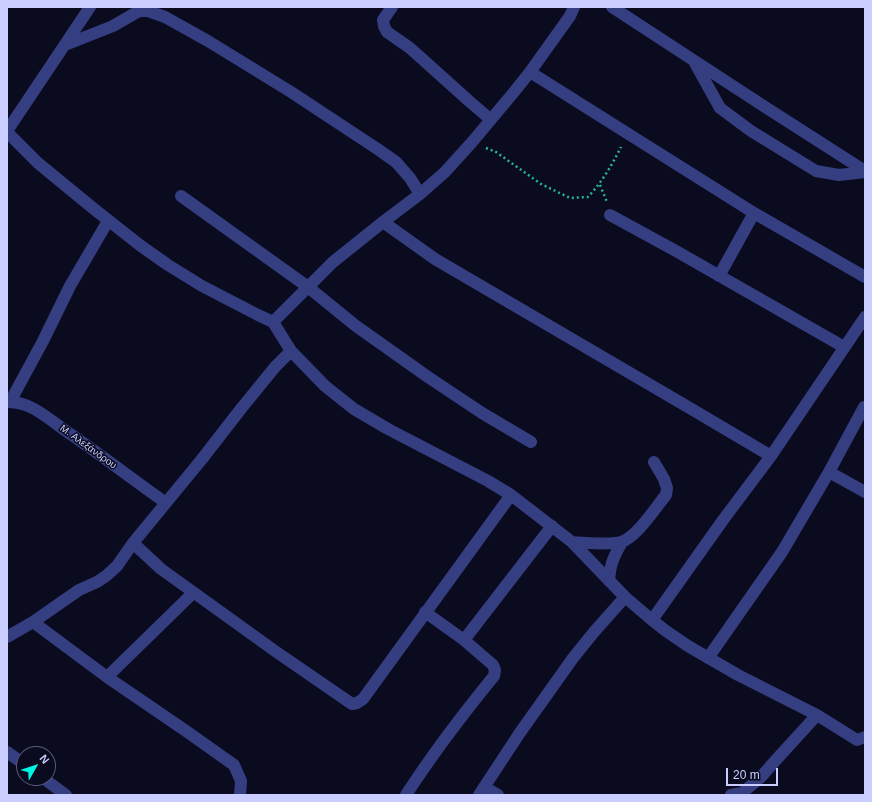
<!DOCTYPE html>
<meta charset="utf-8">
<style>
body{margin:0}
#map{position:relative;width:872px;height:802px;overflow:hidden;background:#0b0b20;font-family:Helvetica,sans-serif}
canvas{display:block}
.frame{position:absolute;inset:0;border:8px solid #cacdff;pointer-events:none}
.north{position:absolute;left:16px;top:746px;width:40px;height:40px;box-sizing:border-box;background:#0b0b20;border:1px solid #575979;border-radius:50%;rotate:51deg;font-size:11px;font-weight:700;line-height:16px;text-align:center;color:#cacdff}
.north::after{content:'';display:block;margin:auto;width:14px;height:18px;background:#00f5e3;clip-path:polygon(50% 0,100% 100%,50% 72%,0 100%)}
.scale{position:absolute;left:726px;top:768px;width:52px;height:18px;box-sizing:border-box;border:2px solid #cacdff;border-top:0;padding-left:5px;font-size:12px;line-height:14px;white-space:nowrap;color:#cacdff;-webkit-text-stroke:3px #0b0b20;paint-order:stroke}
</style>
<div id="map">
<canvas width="872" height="802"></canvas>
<div class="frame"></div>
<div class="north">N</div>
<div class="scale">20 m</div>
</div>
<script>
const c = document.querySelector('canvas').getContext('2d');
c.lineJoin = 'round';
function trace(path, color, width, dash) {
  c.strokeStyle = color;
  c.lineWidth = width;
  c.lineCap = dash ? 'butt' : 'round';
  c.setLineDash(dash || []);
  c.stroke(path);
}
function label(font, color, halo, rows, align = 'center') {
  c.font = font + ' Helvetica,sans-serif';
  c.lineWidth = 3;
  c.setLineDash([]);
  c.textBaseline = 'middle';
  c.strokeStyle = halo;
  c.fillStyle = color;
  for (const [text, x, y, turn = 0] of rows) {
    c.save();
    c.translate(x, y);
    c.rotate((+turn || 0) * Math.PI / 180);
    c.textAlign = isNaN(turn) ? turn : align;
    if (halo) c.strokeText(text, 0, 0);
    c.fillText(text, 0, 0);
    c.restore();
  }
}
const path = new Path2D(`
 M 486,148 L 496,152 L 541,184 L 570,198 L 588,197 C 602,182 612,165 621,147
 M 600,185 L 607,202`);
const minor = new Path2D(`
 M 392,7 L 383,20 L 384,26 L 387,32 L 410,48 L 469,101 L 490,119
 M 612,7 L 762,105 L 865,171
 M 65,45 L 113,26 L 139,11 L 148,11 L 165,17 L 208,41 L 291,92 L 379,150 L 396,162 L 410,178 L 420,194
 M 695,63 L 720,108 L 751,131 L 816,171 L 839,175 L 865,172
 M 530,72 L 754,213 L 865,277
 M 7,131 L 90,7
 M 7,132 L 38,163 L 94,209 L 141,246 L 168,265 L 202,286 L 258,315 L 273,322 L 291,351 L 325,386 L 354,409 L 388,429 L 488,481 L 511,495 L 572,542 L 625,597 L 652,620 L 666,631 L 688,646 L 738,675 L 817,715
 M 181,196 L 308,287 L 356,326 L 428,377 L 482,413 L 531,442
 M 610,215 L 676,251 L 844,347
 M 383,222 L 435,259 L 688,407 L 771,456
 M 719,276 L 754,213
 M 273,322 L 333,262 L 383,222 L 420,194 L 445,172 L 473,141 L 514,92 L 530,72 L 570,16 L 574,7
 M 7,402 C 14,402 21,403 28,406 C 41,411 54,423 66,431 C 100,454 132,479 166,503
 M 10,402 L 43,341 L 70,286 L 108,221
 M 829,472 L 865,492
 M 572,542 C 585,543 609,545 621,542 C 637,537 655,508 666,495 L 667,488 L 664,479 L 654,462
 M 133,543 L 161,569 L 275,651 L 352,704 L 357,703 L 363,699 C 412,631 462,563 511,495
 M 609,581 C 610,564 614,556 622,542
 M 652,620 L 723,520 L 771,456 L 865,317
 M 33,622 L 107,677 L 186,731 L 234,765 L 241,781 L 240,795
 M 7,637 L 33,622 L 79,590 L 97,582 L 106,576 L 117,566 L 133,543 L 202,459 L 240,410 L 275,367 L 291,351
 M 464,640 L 552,526
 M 708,658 L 782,552 L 829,472 L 864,407
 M 107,677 L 193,593
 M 7,752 L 24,764
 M 43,778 L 66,795
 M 484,787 L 498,795
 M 406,795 C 433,753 463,714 494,676 L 495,670 L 493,665 L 464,640 L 425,612
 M 479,795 L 519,734 L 573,658 L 594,632 L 625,597
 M 731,795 L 742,793 L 761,777 L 775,761 L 817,715 L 857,740 L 865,737`);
const streetNames = [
 ["Μ. Αλεξάνδρου",88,447,36]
];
trace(path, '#27b695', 2.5, [2, 3]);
trace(minor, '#343e81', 12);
label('10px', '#cacdff', '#0b0b20', streetNames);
</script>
